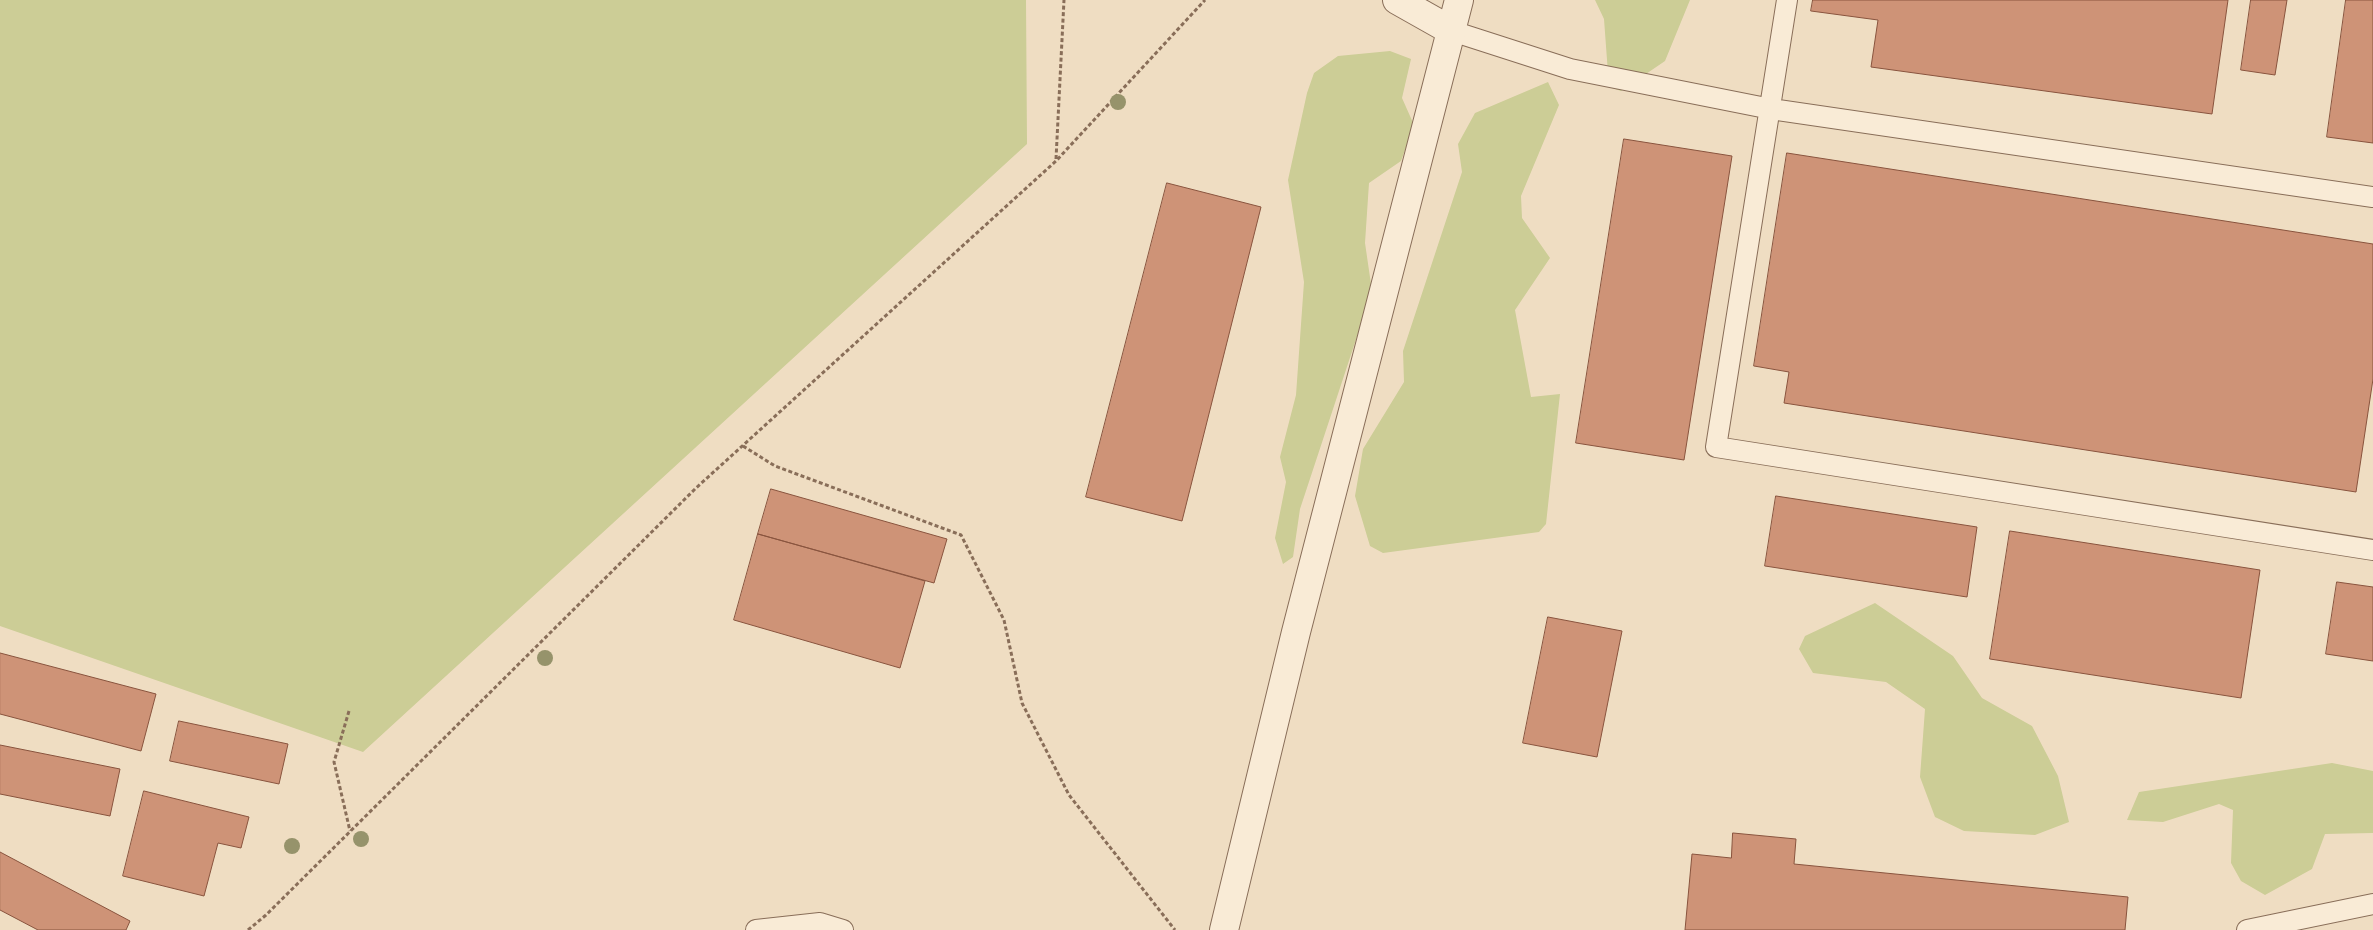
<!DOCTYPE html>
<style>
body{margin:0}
canvas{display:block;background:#efddc2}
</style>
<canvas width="2373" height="930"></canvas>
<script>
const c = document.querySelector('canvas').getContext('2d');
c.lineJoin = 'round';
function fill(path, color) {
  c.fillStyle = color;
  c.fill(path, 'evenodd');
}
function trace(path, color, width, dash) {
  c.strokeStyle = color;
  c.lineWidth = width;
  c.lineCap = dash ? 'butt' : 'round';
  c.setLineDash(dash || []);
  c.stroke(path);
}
const green = new Path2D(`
 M 0,0 L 1026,0 L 1027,144 L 363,752 L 0,626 Z
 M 1595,0 L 1690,0 L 1665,61 L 1621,91 L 1609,87 L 1604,19 Z
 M 1390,51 L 1411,59 L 1402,98 L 1414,125 L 1401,161 L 1369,183 L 1365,243 L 1372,291 L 1300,509 L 1293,557 L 1283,564 L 1275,538 L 1286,482 L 1280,457 L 1296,395 L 1304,282 L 1288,180 L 1307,93 L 1314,73 L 1338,56 Z
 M 1548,82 L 1559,105 L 1521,196 L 1522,218 L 1550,258 L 1515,310 L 1531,397 L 1560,394 L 1546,524 L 1539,532 L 1383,553 L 1370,546 L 1355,496 L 1363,449 L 1404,382 L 1403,351 L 1462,172 L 1458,144 L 1475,113 Z
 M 1875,603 L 1953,656 L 1982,698 L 2032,726 L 2058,776 L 2069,822 L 2035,835 L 1964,831 L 1935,817 L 1920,777 L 1925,709 L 1886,682 L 1813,673 L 1799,649 L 1805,636 Z
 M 2332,763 L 2373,771 L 2373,833 L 2325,834 L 2312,869 L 2265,895 L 2241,881 L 2231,863 L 2233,810 L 2219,804 L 2163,822 L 2127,820 L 2139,792 Z`);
const building = new Path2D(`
 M 1813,0 L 2228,0 L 2212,114 L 1871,67 L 1878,20 L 1811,11 Z
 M 2251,0 L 2287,0 L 2275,75 L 2241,70 Z
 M 2346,0 L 2373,0 L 2373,143 L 2327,137 Z
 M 1624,139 L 1732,156 L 1684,460 L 1576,443 Z
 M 1787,153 L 2373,244 L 2373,379 L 2356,492 L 1784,403 L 1789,372 L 1754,366 Z
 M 1167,183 L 1261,207 L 1182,521 L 1086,497 Z
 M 771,489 L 947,539 L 934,583 L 758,534 Z
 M 1776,496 L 1977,527 L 1967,597 L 1765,566 Z
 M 2010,531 L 2260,570 L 2241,698 L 1990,659 Z
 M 758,534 L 925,581 L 900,668 L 734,620 Z
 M 2337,582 L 2373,587 L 2373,661 L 2326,654 Z
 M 1548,617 L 1622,631 L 1597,757 L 1523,743 Z
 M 0,653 L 156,694 L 141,751 L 0,714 Z
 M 179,721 L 288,744 L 279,784 L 170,761 Z
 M 0,745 L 120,769 L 110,816 L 0,794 Z
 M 144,791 L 249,817 L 241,848 L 218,843 L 204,896 L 123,876 Z
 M 1733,833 L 1796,839 L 1794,864 L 2128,897 L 2125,930 L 1685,930 L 1692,854 L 1731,858 Z
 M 0,852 L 130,921 L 126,930 L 38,930 L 0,910 Z`);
const path = new Path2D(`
 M 1056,159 L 1064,0
 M 743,446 L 775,466 L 961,535 L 1004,620 L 1022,703 L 1069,795 L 1175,930
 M 349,711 L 334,762 L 350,831
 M 248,930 L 266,915 L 696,488 L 1056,161 L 1205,0`);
const service = new Path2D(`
 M 1787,0 L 1716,447 L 2373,550
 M 1452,31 L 1570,69 L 1771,109 L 2373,197
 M 756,930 L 820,923 L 843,930
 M 2247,930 L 2373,904`);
const minor = new Path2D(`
 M 1397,0 L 1452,31
 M 1224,930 L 1296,632 L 1459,0`);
const trees = [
 [1118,102],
 [545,658],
 [361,839],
 [292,846]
];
fill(green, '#cccd96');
fill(building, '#ce9377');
trace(building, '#89543e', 1);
trace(service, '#896e59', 22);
trace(minor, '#896e59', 30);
trace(path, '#896e59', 3, [4, 2.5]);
trace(service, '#f9ebd6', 20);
trace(minor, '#f9ebd6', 28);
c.fillStyle = '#96936b';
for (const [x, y] of trees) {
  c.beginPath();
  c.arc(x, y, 8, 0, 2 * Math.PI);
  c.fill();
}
</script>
